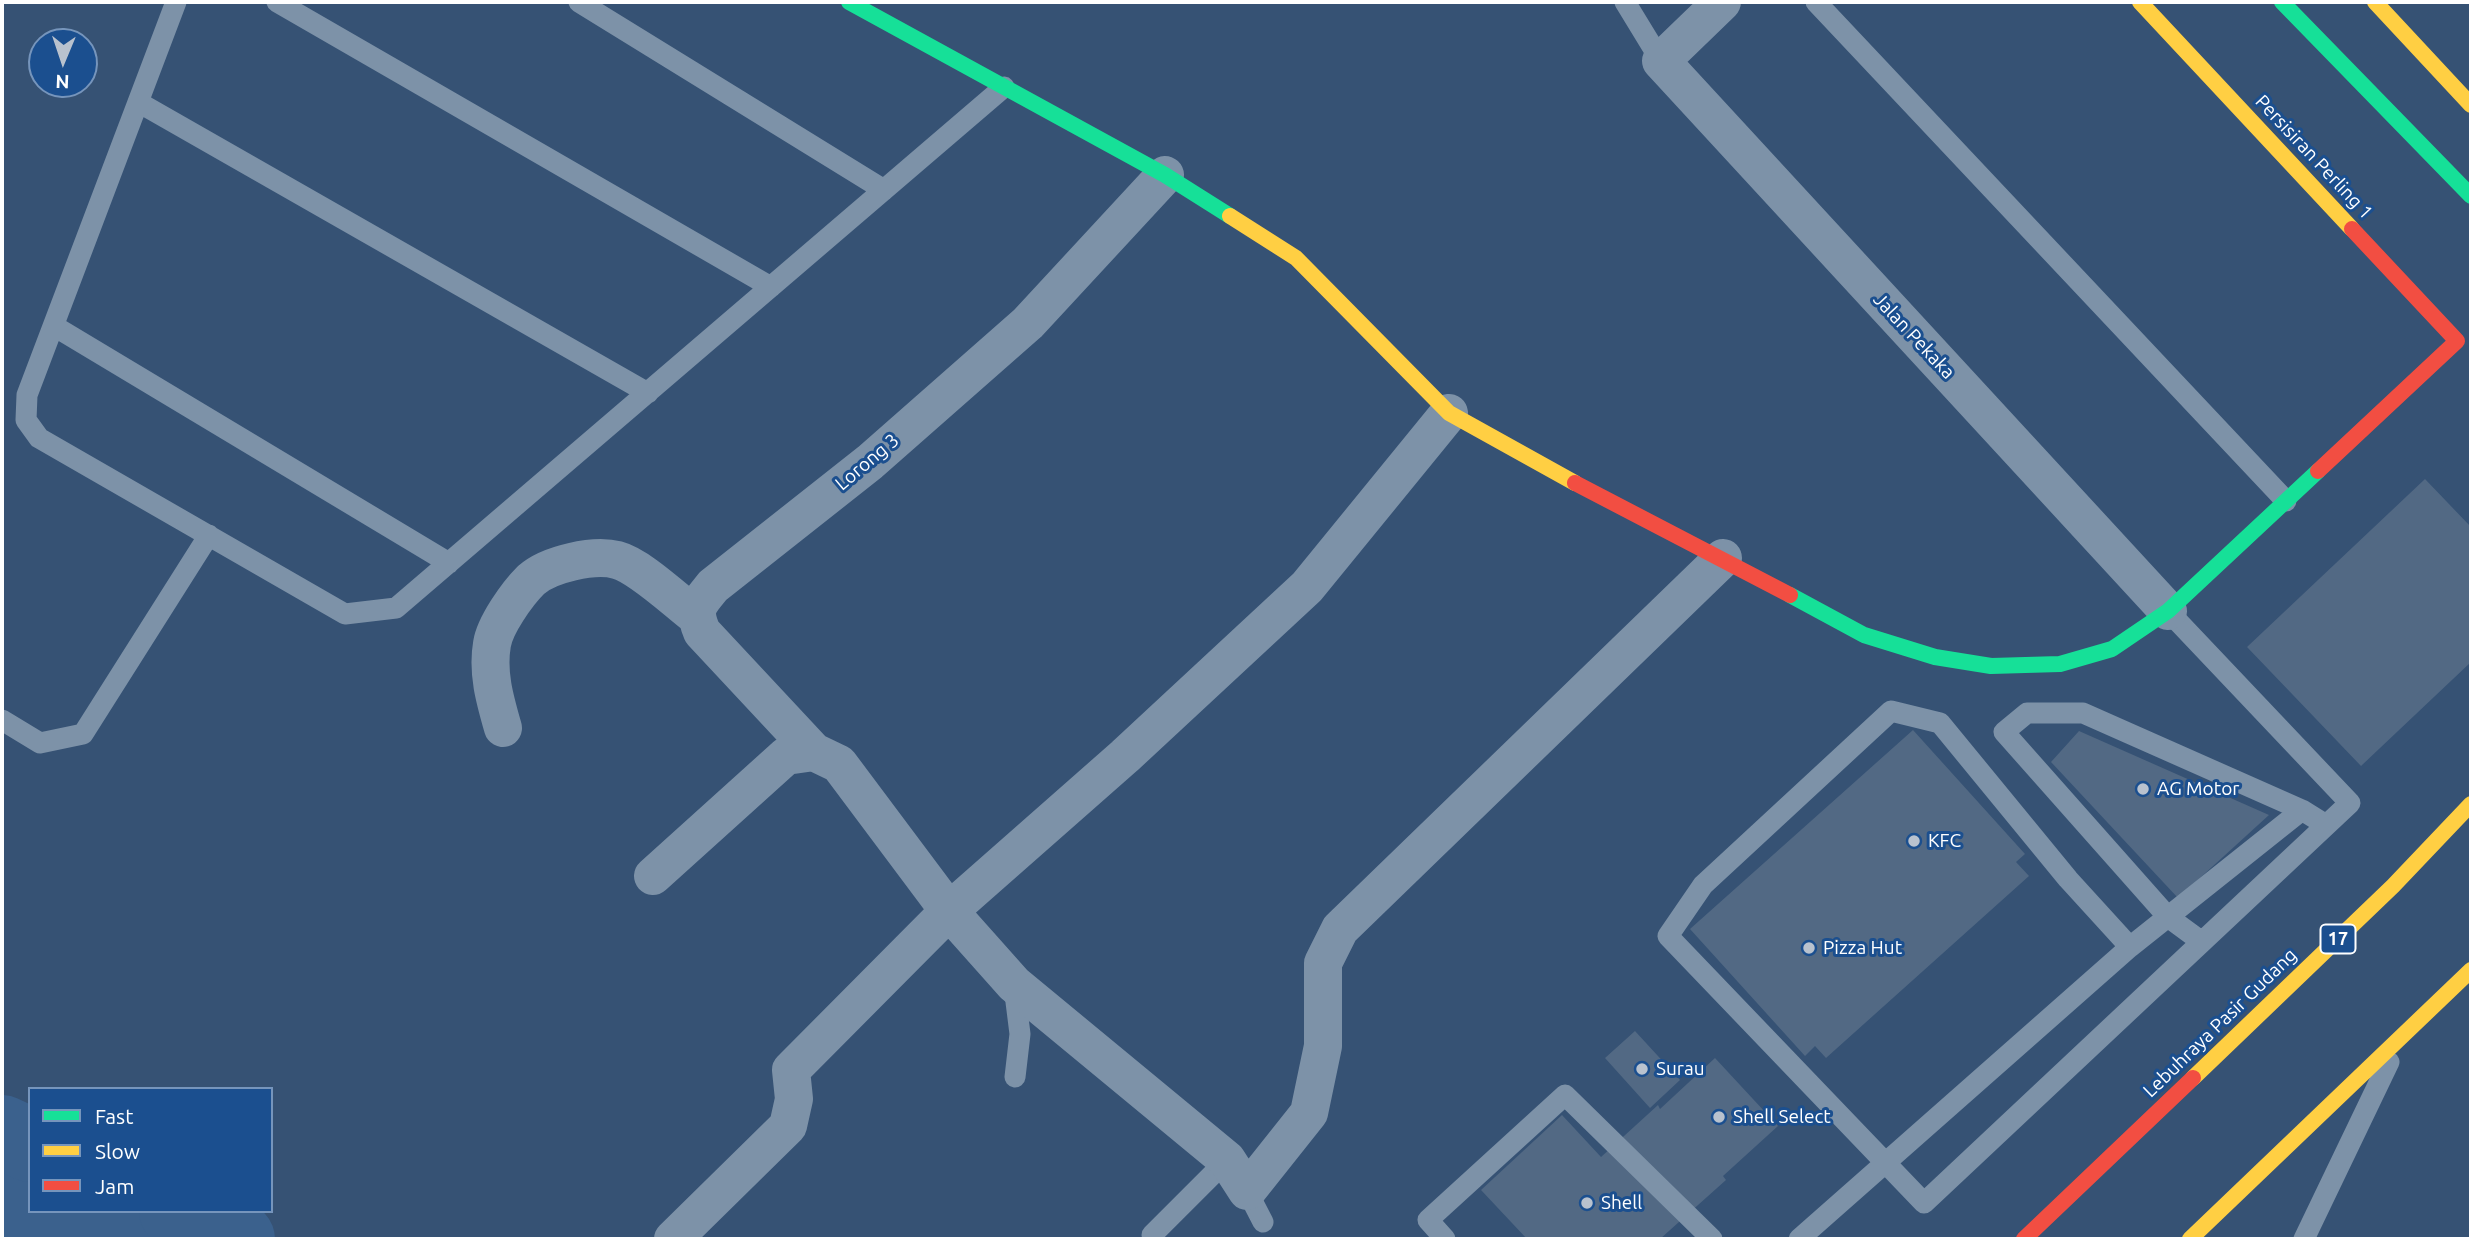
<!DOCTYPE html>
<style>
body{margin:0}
#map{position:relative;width:2473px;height:1241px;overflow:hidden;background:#365274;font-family:Ubuntu,sans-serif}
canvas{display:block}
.frame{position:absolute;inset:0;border:4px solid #fff;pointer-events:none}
.legend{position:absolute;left:28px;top:1087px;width:245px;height:126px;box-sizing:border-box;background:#1b4f8f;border:2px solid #7695bc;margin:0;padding:9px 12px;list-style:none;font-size:21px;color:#fff}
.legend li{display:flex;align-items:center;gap:14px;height:35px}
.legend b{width:35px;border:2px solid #7695bc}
.north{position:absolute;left:28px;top:28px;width:70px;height:70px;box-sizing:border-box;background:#1b4f8f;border:2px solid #7695bc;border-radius:50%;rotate:182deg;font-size:19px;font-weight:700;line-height:28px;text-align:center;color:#fff}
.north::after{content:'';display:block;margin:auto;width:24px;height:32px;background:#b9c2ce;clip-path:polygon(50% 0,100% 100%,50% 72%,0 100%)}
</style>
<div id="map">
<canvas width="2473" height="1241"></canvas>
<div class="frame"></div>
<ul class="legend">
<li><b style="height:9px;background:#16e098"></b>Fast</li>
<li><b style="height:9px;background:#ffcf43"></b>Slow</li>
<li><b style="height:9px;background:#f24e42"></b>Jam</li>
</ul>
<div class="north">N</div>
</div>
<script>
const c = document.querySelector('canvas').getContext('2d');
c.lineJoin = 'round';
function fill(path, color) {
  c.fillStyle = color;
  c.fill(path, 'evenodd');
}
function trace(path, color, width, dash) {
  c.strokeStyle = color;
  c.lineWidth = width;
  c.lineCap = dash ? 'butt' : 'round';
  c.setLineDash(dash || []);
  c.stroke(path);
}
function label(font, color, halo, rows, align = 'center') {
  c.font = font + ' Ubuntu,sans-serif';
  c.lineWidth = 6;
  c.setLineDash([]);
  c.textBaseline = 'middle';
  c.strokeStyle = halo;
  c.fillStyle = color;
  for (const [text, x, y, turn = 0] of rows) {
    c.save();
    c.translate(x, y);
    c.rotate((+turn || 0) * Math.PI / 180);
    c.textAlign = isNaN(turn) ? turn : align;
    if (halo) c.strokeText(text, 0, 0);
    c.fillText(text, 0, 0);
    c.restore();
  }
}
const water = new Path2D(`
 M 2,1132 L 30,1145 L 30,1211 L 176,1211 L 238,1239 L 2,1239 Z`);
const river = new Path2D(`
 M 2,1132 L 30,1145
 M 176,1211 L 238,1239`);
const building = new Path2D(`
 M 2425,479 L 2471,527 L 2471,662 L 2361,766 L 2247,647 Z
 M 1913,730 L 2025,854 L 2016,862 L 2029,876 L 1826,1058 L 1815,1046 L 1805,1056 L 1690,929 Z
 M 2079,731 L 2269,815 L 2178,898 L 2051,762 Z
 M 1635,1031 L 1680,1080 L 1650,1108 L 1605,1058 Z
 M 1715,1058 L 1778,1126 L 1723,1176 L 1726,1180 L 1660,1239 L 1527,1239 L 1481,1190 L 1562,1115 L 1601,1157 L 1658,1105 L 1660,1109 Z`);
const lane = new Path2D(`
 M 176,2 L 27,395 L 26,420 L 39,438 L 345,614 L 396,608 L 1004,87
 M 277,2 L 771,287
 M 579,2 L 884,190
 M 1625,2 L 1661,61
 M 1816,2 L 2286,501
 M 138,102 L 648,393
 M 54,326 L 449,563
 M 2,720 L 40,743 L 83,734 L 209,535
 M 2202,942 L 2168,917 L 2004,732 L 2027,713 L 2083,713 L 2302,810 L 2326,825
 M 2130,947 L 2302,810
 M 1014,986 L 1020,1034 L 1015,1077
 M 1247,1191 L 1263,1222
 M 1152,1235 L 1227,1160
 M 1445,1239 L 1428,1220 L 1565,1095 L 1712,1239
 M 1799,1239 L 2130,947 L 2068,879 L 1940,723 L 1891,711 L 1703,885 L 1668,936 C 1753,1025 1839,1114 1924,1203 L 2350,803 L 2168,611
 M 2304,1239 L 2389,1062`);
const street = new Path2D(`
 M 1722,2 L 1661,61 L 2168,611
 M 503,728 C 495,700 487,673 492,644 C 495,625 517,594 531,580 C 549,564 594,554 617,560 C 640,566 676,601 696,616
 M 814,752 L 702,632 C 692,608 698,605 713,586 L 870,462 L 1028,323 L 1165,175
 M 653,876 L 786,756 L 814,752 L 839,764 L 949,911 L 1014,984 L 1227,1160 L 1247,1191 L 1309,1113 L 1323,1046 L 1323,963 L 1340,929 L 1723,558
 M 673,1239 L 788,1126 L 794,1099 L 791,1070 L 949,911 L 1125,756 L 1307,587 L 1449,413`);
const fast = new Path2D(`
 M 849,2 L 1165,175 L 1230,216
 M 2282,2 L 2471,196
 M 1790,595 L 1864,635 L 1935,657 L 1991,666 L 2060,664 L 2112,649 L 2168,611 L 2318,471`);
const slow = new Path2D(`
 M 2140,2 L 2352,229
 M 2375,2 L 2471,105
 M 1230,216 L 1296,258 L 1449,413 L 1575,483
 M 2193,1078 L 2393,886 L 2471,804
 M 2190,1239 L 2471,970`);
const jam = new Path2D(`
 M 2318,471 L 2457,341 L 2352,229
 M 1575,483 L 1790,595
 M 2024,1239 L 2193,1078`);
const markers = [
 [2143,789,7,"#b9c2ce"],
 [1914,841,7,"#b9c2ce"],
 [1809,948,7,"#b9c2ce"],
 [1642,1069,7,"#b9c2ce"],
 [1719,1117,7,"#b9c2ce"],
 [1587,1203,7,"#b9c2ce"]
];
const shields = [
 [2338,939,35]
];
const shieldNames = [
 ["17",2338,939]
];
const streetNames = [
 ["Persisiran Perling 1",2314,157,47],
 ["Jalan Pekaka",1914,336,47],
 ["Lorong 3",867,462,-40],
 ["Lebuhraya Pasir Gudang",2220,1023,-44]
];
const poiNames = [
 ["AG Motor",2157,789],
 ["KFC",1928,841],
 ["Pizza Hut",1823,948],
 ["Surau",1656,1069],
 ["Shell Select",1733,1117],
 ["Shell",1601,1203]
];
fill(water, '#3b618d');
trace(river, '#3b618d', 74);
fill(building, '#526984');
trace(lane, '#7d92a8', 21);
trace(street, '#7d92a8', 38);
trace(fast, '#16e098', 16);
trace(slow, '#ffcf43', 16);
trace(jam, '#f24e42', 16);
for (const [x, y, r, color] of markers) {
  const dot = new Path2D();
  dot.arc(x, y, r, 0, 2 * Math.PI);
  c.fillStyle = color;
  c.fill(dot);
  trace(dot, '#1b4f8f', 2.5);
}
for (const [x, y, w] of shields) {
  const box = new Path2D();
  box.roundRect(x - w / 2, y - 14.5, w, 29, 5);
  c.fillStyle = '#1b4f8f';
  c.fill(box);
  trace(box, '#fff', 2);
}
label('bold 18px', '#fff', null, shieldNames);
label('19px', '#fff', '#1b4f8f', streetNames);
label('19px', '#fff', '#1b4f8f', poiNames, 'left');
</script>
